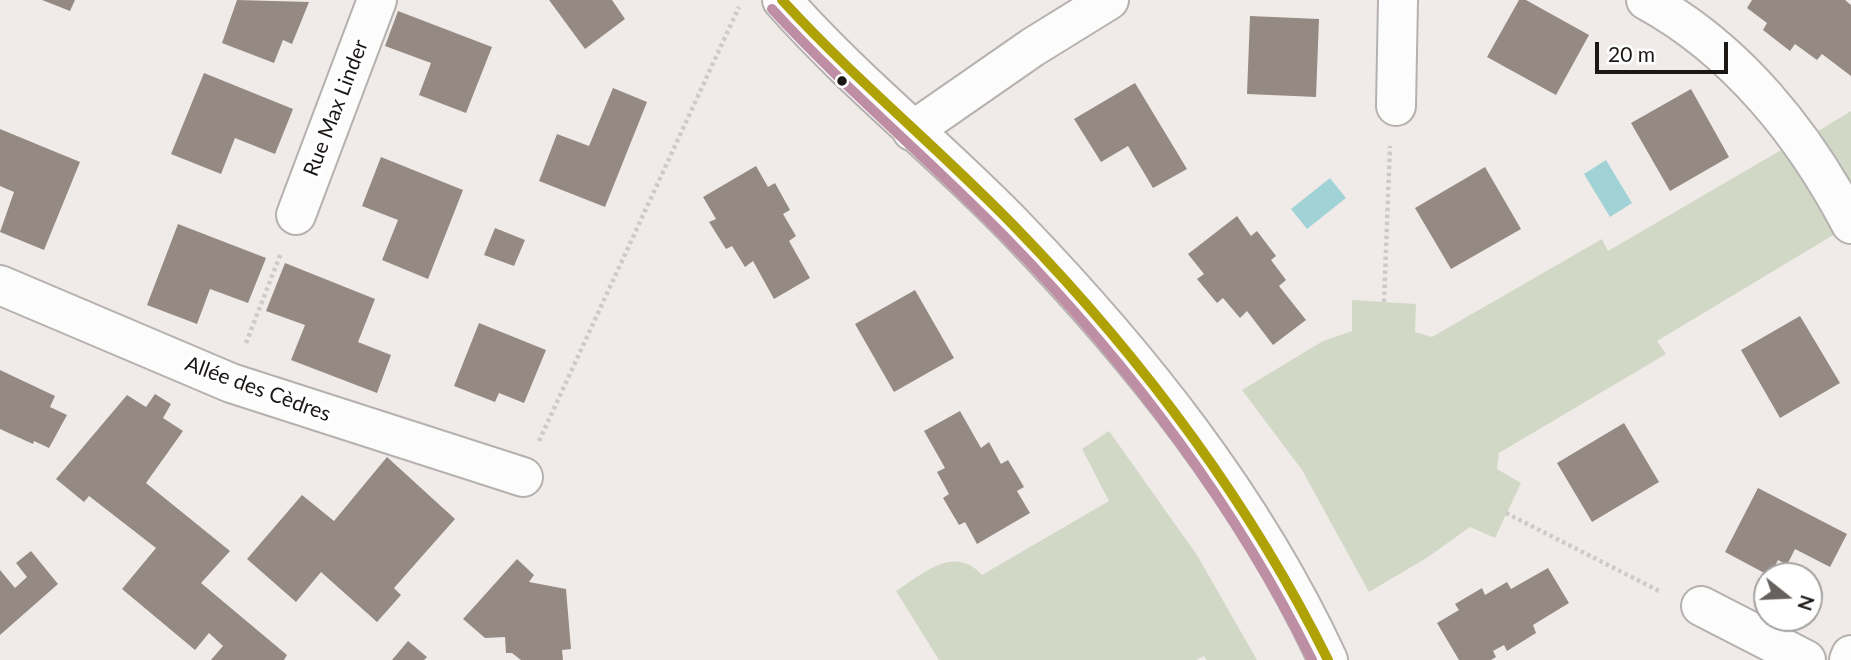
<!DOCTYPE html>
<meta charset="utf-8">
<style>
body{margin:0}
#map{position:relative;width:1851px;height:660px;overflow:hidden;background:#f0ebe8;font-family:Lato,sans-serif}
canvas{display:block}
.north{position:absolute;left:1753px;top:562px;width:70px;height:70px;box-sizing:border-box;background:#fff;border:2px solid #a4a2a1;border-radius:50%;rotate:108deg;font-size:19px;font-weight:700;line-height:28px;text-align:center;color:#1b1715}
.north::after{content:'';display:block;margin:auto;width:24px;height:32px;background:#66615f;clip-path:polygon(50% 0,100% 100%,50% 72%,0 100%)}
.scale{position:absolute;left:1595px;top:42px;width:133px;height:32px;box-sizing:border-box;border:4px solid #1b1715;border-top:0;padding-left:9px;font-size:21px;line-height:24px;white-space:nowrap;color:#1b1715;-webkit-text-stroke:5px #fff;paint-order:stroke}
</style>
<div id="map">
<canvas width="1851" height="660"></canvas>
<div class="north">N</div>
<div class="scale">20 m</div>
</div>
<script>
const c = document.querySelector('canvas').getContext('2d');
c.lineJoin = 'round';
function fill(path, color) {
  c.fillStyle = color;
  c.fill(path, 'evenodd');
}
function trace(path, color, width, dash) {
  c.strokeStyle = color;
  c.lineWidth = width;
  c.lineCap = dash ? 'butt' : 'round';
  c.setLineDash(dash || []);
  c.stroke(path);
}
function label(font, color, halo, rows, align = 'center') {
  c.font = font + ' Lato,sans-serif';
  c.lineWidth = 7;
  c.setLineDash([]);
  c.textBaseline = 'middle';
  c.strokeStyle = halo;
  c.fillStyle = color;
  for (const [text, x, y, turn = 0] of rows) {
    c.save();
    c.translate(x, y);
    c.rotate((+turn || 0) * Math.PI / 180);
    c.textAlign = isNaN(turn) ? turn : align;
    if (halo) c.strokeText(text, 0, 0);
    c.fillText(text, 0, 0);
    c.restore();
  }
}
const green = new Path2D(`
 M 1851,111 L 1851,199 L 1810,136 Z
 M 1788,146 L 1840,231 L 1657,341 L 1666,354 L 1499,453 L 1497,469 L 1521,483 L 1495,538 L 1470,527 L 1428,557 L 1369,592 L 1302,470 L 1242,390 L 1323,341 L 1352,331 L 1352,300 L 1416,304 L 1415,332 L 1432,337 L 1602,239 L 1608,251 Z
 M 1109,431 L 1197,555 L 1257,660 L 1207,660 L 1204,656 L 1196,660 L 939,660 L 896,591 C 923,574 954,544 982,575 L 1109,501 L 1082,449 Z`);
const water = new Path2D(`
 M 1606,160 L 1632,203 L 1610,217 L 1584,174 Z
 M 1330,178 L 1346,198 L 1307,229 L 1291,209 Z`);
const building = new Path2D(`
 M 42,0 L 75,0 L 70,11 Z
 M 237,0 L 309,2 L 292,44 L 283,40 L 274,63 L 222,43 Z
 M 549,0 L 612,0 L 625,19 L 585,49 Z
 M 1519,0 L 1526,0 L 1589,35 L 1556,95 L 1487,57 Z
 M 1752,0 L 1845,0 L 1851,5 L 1851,76 L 1822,54 L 1817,60 L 1795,44 L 1790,51 L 1763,30 L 1767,23 L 1747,8 Z
 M 398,11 L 492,47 L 466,113 L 419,95 L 431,63 L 385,46 Z
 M 1250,16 L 1319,19 L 1316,97 L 1247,94 Z
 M 204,73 L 293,109 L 275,154 L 235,138 L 221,174 L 171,154 Z
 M 1135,83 L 1187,169 L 1153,188 L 1128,146 L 1101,162 L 1074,119 Z
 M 613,88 L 647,102 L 605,207 L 539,181 L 557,134 L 589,146 Z
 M 1691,89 L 1729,157 L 1670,191 L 1631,123 Z
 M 0,129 L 80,162 L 44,250 L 0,232 L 14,192 L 0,186 Z
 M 381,157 L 463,190 L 428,279 L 382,260 L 398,220 L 362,206 Z
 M 756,166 L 768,187 L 775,183 L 790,210 L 783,214 L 796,236 L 789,241 L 810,278 L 774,299 L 753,261 L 745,267 L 732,246 L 726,249 L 709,222 L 716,219 L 703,197 Z
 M 1485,167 L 1521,229 L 1451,269 L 1415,208 Z
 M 1237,216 L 1251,236 L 1257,231 L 1276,256 L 1271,260 L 1286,280 L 1279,286 L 1306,320 L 1273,345 L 1247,311 L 1240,318 L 1223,298 L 1217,303 L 1197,279 L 1204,274 L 1188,254 Z
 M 178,224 L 266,258 L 248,303 L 210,289 L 197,324 L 147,305 Z
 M 495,228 L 525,240 L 514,266 L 484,255 Z
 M 285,263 L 375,299 L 358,342 L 391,355 L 377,393 L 291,360 L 305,325 L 266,311 Z
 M 915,290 L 954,358 L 894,392 L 855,324 Z
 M 1800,316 L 1840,383 L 1780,418 L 1741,350 Z
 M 479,323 L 546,350 L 524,403 L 499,393 L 495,402 L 454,386 Z
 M 0,370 L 55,396 L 50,407 L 67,415 L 49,448 L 34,441 L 33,444 L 0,429 Z
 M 155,394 L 171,404 L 163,418 L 183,431 L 146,483 L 230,551 L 201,583 L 287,655 L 284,660 L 211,660 L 223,646 L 209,633 L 195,650 L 122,589 L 156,548 L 89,496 L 84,502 L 56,479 L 127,395 L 146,407 Z
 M 960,411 L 981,448 L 989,442 L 1001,464 L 1008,460 L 1024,487 L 1017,491 L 1030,513 L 977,544 L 965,522 L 959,525 L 943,498 L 949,494 L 937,472 L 945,468 L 924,431 Z
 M 1624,423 L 1659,482 L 1592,522 L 1557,463 Z
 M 387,457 L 455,519 L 394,588 L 401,595 L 377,622 L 321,572 L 296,602 L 247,559 L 302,495 L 334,521 Z
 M 1758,488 L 1847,534 L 1830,567 L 1795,549 L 1787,565 L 1778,560 L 1770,576 L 1725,552 Z
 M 31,551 L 58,584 L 0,635 L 0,570 L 15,588 L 27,577 L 16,563 Z
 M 517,559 L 534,575 L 529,582 L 566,589 L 571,649 L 562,650 L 563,660 L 521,660 L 512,653 L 506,653 L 505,637 L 485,638 L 463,619 Z
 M 1548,568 L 1569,603 L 1533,625 L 1536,633 L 1507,651 L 1504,645 L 1493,651 L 1496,657 L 1491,660 L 1459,660 L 1437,623 L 1459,610 L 1455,604 L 1482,588 L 1485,595 L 1507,582 L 1511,589 Z
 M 408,641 L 427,657 L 424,660 L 392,660 Z`);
const path = new Path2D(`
 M 1384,302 L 1390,146
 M 246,343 L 281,253
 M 539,441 L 739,7
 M 1506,513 L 1661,592`);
const minor = new Path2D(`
 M 782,0 C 854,82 941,150 1017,229 C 1140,357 1253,498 1328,660
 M 1646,0 C 1736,49 1804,134 1851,224
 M 1396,106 L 1398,0
 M 912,131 L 1033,47 L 1109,0
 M 296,215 L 377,0
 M 0,285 L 231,383 L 523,477
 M 1701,606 L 1806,660
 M 1849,660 L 1851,655`);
const bus1 = new Path2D(`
 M 782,0 C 856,81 941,150 1017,229 C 1142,358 1248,499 1328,660`);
const bus2 = new Path2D(`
 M 772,9 C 846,90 930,160 1006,238 C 1129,364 1234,503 1312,660`);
const markers = [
 [842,81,6,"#1b1715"]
];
const streetNames = [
 ["Rue Max Linder",336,108,-69],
 ["Allée des Cèdres",258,389,20]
];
fill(green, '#d2d8c6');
fill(water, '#a1d3d6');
fill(building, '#958a83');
trace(minor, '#b5b1af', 42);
trace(path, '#cdcbca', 4.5, [3.5, 3.5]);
trace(minor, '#fdfcfc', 38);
trace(bus1, '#afa207', 10);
trace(bus2, '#be8ea4', 10);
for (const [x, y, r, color] of markers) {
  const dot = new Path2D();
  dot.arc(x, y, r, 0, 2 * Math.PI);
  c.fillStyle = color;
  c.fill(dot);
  trace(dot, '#fff', 2.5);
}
label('21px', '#1b1715', '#fff', streetNames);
</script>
